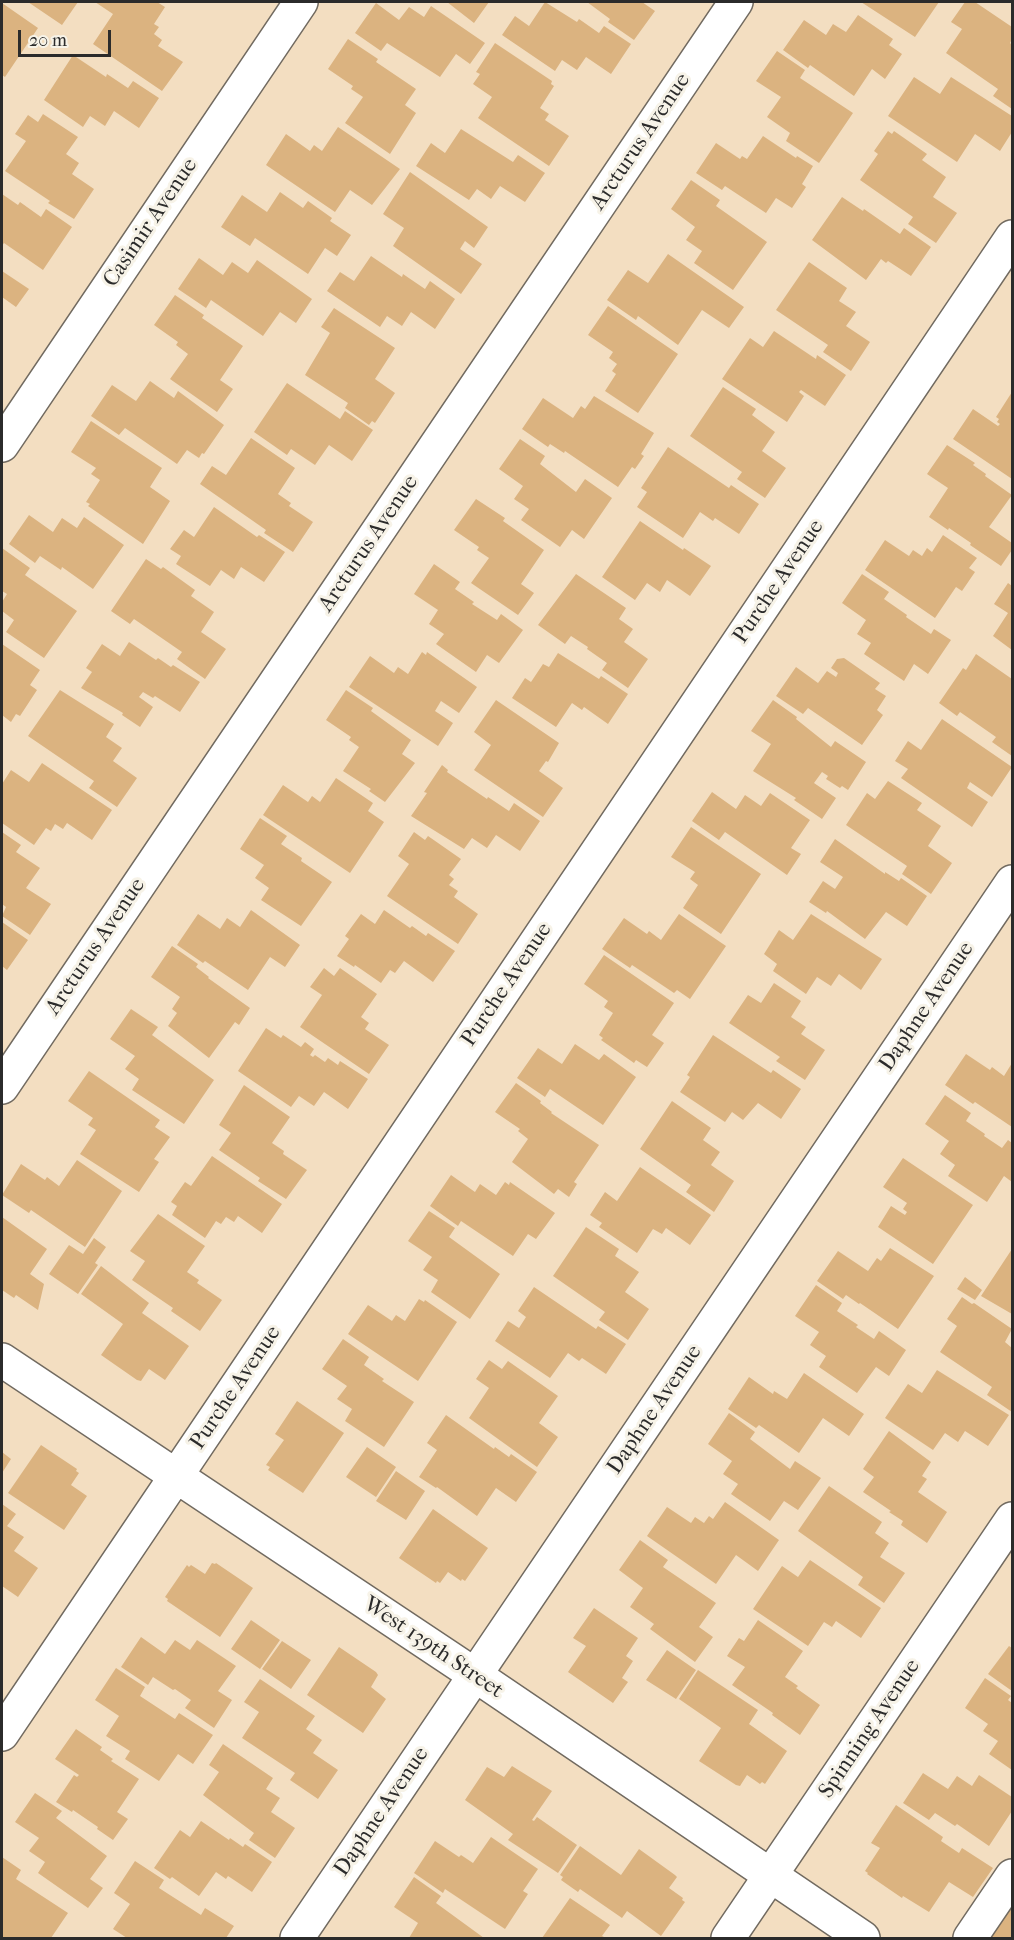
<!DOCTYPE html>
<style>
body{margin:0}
#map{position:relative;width:1014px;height:1940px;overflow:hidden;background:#f3dec1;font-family:"IM FELL French Canon",serif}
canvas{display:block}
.frame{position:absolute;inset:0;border:3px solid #2b2b2b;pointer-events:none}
.scale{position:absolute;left:18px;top:30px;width:93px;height:27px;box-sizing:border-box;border:3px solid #2b2b2b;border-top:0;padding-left:8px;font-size:18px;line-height:21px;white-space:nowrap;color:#2b2b2b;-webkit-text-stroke:4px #f7f3e8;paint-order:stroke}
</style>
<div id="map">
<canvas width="1014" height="1940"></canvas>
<div class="frame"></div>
<div class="scale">20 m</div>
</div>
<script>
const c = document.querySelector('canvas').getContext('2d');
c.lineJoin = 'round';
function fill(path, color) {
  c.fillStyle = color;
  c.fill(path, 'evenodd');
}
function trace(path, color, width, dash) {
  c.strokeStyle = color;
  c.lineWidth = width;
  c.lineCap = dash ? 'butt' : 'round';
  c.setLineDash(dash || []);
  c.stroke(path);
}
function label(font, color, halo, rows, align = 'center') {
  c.font = font + ' "IM FELL French Canon",serif';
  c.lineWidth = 6;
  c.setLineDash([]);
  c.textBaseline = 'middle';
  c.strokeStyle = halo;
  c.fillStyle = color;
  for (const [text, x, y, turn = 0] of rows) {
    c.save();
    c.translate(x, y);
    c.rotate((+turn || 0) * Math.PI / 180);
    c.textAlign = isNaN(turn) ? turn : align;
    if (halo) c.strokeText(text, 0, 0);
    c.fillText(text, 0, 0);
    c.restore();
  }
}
const building = new Path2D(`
 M 28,2 L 78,2 L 62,25 Z
 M 95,2 L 157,2 L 165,7 L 154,24 L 159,27 L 154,34 L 162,40 L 158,46 L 183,62 L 162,91 L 93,44 L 113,14 Z
 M 447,2 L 489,2 L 474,23 Z
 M 545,2 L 577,22 L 579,19 L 599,33 L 604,26 L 631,44 L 611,74 L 586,57 L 577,70 L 562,60 L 555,71 L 502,35 L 515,16 L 529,26 Z
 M 587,2 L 642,2 L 655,11 L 634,40 L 608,22 L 610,19 Z
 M 861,2 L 939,2 L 915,37 Z
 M 965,2 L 975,2 L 1012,27 L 1012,39 L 1010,43 L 1012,45 L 1012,109 L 993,96 L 998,89 L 946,53 L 962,29 L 951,22 Z
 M 2,3 L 38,28 L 5,77 L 2,75 Z
 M 376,3 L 399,20 L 409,7 L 424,17 L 431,6 L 485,43 L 470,64 L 456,54 L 440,77 L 387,43 L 381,51 L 355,33 Z
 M 858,15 L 893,39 L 889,45 L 902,54 L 885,79 L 872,69 L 854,96 L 810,65 L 808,68 L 783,50 L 804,20 L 826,35 L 833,24 L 846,32 Z
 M 348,39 L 378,59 L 376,62 L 416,89 L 405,105 L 416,113 L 390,154 L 345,123 L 363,97 L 351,89 L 353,86 L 328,69 Z
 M 495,43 L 552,81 L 551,84 L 554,86 L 540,108 L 549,114 L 545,120 L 569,136 L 549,166 L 478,118 L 492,97 L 473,84 L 480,74 L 476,72 Z
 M 777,51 L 805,70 L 800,78 L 853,113 L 819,163 L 786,141 L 790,133 L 767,117 L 781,97 L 756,81 Z
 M 73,55 L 106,77 L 107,74 L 128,88 L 133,81 L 159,98 L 139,128 L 114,111 L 105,126 L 90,116 L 83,127 L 44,100 Z
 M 914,77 L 940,94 L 951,77 L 1012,116 L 1012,132 L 1000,151 L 975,134 L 957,162 L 888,116 Z
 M 43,114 L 78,137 L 66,154 L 79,163 L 72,174 L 94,189 L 74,219 L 48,203 L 50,201 L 5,171 L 26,141 L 15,134 L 28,115 L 38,122 Z
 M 338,127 L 400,169 L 372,205 L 350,190 L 335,212 L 266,165 L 286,134 L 310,151 L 314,145 L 322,151 Z
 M 461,129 L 513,162 L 518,155 L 545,173 L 525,202 L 500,186 L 491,199 L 477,189 L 469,200 L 416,166 L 431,143 L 445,153 Z
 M 888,131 L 892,134 L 894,131 L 927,154 L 922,160 L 946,177 L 933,197 L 957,213 L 936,243 L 908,224 L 913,217 L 860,180 L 878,154 L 874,151 Z
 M 763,136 L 796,158 L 797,156 L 813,166 L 802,184 L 806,187 L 792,208 L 776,198 L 766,213 L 725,186 L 722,190 L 696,173 L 716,143 L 740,159 L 742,156 L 747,159 Z
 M 410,172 L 488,227 L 474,248 L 465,241 L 460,249 L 482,264 L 461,294 L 393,246 L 404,228 L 383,214 Z
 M 691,180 L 720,200 L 716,206 L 767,242 L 733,290 L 694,263 L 702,251 L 686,240 L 695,227 L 671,209 Z
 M 280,192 L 303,208 L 308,201 L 332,218 L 330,221 L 351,235 L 337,256 L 325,248 L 308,274 L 255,238 L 250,246 L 221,227 L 242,195 L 267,212 Z
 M 2,194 L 18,205 L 20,202 L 41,217 L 46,209 L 72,227 L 43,270 L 4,243 L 2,246 Z
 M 842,197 L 863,211 L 864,209 L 900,234 L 904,228 L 931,247 L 911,276 L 888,261 L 886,263 L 881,259 L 866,280 L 812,240 Z
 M 668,254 L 744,307 L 729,328 L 702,310 L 678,345 L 638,316 L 636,320 L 607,300 L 628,270 L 648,283 Z
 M 371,256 L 402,277 L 403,274 L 425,289 L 430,281 L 455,299 L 435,329 L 411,312 L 402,326 L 387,316 L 380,327 L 327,291 L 340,272 L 354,281 Z
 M 199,258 L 223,275 L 232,262 L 248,273 L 257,260 L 312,299 L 296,323 L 280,312 L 263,336 L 211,300 L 206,308 L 178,289 Z
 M 809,262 L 847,288 L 839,301 L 856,312 L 846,326 L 870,342 L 851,371 L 823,352 L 828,345 L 776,310 Z
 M 2,271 L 29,289 L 16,307 L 2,297 Z
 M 175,295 L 204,315 L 202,318 L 243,346 L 220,380 L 233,389 L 217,412 L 170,379 L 188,354 L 176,345 L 178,342 L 154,325 Z
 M 608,306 L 678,354 L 638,413 L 605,391 L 616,374 L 612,371 L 617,364 L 609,358 L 613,352 L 588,335 Z
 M 334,308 L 395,348 L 375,379 L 395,393 L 375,423 L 372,421 L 369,425 L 345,408 L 348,403 L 305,375 L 330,333 L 321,327 Z
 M 774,331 L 816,359 L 817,355 L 846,375 L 825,406 L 801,390 L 799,392 L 804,396 L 787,422 L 722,379 L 750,338 L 763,347 Z
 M 150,381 L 174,398 L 178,391 L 224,425 L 204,454 L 202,453 L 199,458 L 187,450 L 177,464 L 125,428 L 119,435 L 91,416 L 112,385 L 136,401 Z
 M 287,383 L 340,419 L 345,411 L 373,430 L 352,461 L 329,445 L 315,465 L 291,449 L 287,455 L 254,432 Z
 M 723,387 L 756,409 L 752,415 L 775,432 L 762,451 L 786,468 L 765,498 L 737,479 L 742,472 L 690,436 Z
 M 1012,392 L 1012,479 L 953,439 L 973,409 L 998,426 L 1000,424 L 997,422 L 999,419 L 996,417 Z
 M 594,396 L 654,433 L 641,454 L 644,456 L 635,469 L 632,467 L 618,487 L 565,451 L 564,453 L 550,444 L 548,447 L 522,429 L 543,398 L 573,418 L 581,406 L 585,409 Z
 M 91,421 L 162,468 L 150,487 L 170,501 L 143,544 L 88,506 L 90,504 L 86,502 L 100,480 L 91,474 L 96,468 L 71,452 Z
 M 251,438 L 295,468 L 278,494 L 291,503 L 289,506 L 313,522 L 293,552 L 264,533 L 266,530 L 200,484 L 212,466 L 226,475 Z
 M 520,439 L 545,456 L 540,464 L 576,492 L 585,479 L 612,498 L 584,539 L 572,530 L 560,547 L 521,520 L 529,509 L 514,499 L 523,486 L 499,469 Z
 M 947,445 L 975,463 L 973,465 L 986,474 L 985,476 L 1012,495 L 989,527 L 1012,543 L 1012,550 L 1001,566 L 970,545 L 971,543 L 949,528 L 948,530 L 929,517 L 948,488 L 927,474 Z
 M 668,447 L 729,488 L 731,485 L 759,504 L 739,534 L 715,518 L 713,521 L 700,512 L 683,538 L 637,507 L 647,492 L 641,488 Z
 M 476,499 L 505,518 L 503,521 L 544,550 L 521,584 L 534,593 L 518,615 L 471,583 L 489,558 L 477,550 L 479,547 L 454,530 Z
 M 214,507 L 257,537 L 259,535 L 285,552 L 264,582 L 241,567 L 234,579 L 221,570 L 210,586 L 176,564 L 181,556 L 170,549 L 184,530 L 194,537 Z
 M 29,515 L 53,532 L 62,518 L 77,528 L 84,517 L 124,545 L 93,589 L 62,567 L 61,570 L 40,556 L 35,563 L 9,544 Z
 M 640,521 L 683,550 L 684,548 L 711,566 L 690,596 L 667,580 L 660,592 L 647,583 L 635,600 L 602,577 Z
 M 943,535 L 977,558 L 969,568 L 975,572 L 962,591 L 956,587 L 935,618 L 865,570 L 885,540 L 909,556 L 913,550 L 922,556 L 927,548 L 932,552 Z
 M 2,548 L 30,568 L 25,575 L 77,611 L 44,658 L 6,632 L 14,620 L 2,611 L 2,602 L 7,594 L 2,591 Z
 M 146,559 L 161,569 L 163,567 L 195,590 L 191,596 L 214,612 L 201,632 L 226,649 L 205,679 L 177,659 L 182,652 L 134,619 L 130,624 L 111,611 Z
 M 434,564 L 460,582 L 455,589 L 474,602 L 472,604 L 497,620 L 501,614 L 523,630 L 499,663 L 487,655 L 476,672 L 436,644 L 444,634 L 429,624 L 438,610 L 414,594 Z
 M 576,574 L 626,608 L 619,619 L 633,629 L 624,642 L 648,659 L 628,688 L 602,670 L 607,663 L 587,649 L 588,647 L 571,636 L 565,644 L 538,625 Z
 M 862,574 L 889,592 L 884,599 L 907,615 L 906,617 L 931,634 L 934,629 L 951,640 L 928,674 L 914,664 L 904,681 L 864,654 L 871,643 L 857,634 L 866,620 L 842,603 Z
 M 1008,583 L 1012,586 L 1012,650 L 993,636 L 1008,613 L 994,604 Z
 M 129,642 L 156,660 L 158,658 L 171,667 L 173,665 L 200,682 L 180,712 L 155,696 L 153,698 L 143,692 L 139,697 L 153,707 L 140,727 L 122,715 L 123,713 L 81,688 L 92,672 L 86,668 L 102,644 L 120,656 Z
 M 2,644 L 40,670 L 30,685 L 37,690 L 20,716 L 16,714 L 11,722 L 2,715 Z
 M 422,652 L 426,655 L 427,652 L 477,687 L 459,713 L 441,701 L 435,711 L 453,723 L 438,746 L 349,687 L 370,656 L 394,673 L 398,667 L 408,674 Z
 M 558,653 L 599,679 L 601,676 L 628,694 L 608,724 L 584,707 L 582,710 L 572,703 L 556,727 L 512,698 L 525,678 L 531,682 L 543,664 L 549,667 Z
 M 976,654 L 1012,679 L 1012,756 L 992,742 L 996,737 L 960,712 L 957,716 L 939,703 L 963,668 L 966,670 Z
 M 844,658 L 880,683 L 875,689 L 886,696 L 877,710 L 883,715 L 862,745 L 808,708 L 803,714 L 776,696 L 796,667 L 818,683 L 827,671 L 836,677 L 838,673 L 831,668 L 837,659 Z
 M 60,690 L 114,724 L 106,737 L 122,748 L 113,761 L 137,778 L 117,807 L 89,788 L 94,781 L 28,736 Z
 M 346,690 L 373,708 L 371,711 L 411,740 L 402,754 L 415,763 L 385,802 L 369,791 L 371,789 L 343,771 L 359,747 L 349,740 L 351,737 L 326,720 Z
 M 496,700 L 559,743 L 548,762 L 546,761 L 539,771 L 563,788 L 543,817 L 474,770 L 491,745 L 474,732 Z
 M 773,700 L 797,717 L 796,719 L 831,747 L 835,741 L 866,762 L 848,790 L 842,786 L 840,788 L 826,779 L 828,776 L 822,772 L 814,783 L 836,798 L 822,819 L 794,800 L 796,798 L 753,771 L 771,744 L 751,731 Z
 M 942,719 L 1012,767 L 992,797 L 970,782 L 967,788 L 988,802 L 972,827 L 901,778 L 908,769 L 895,761 L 908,741 L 921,750 Z
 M 42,763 L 112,810 L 92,840 L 67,823 L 63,829 L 55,824 L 51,831 L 46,828 L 34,845 L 2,823 L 2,784 L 11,770 L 29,782 Z
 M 442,765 L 448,770 L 447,772 L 487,799 L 488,797 L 509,811 L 514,803 L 540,821 L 520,851 L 496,835 L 487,848 L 472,838 L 464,849 L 411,816 L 427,793 L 424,792 Z
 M 336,778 L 373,803 L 368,811 L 384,822 L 350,873 L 263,815 L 283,785 L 308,802 L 312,796 L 320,802 Z
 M 888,781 L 922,803 L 917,810 L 941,826 L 928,846 L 952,863 L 931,894 L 902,874 L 907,866 L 846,825 L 867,793 L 875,799 Z
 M 712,792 L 736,809 L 745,795 L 761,806 L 770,793 L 810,820 L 791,848 L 801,854 L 787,875 L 725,832 L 719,840 L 692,821 Z
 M 260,818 L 287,836 L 281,844 L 302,858 L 301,861 L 332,882 L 301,926 L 261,900 L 269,888 L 255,878 L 264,865 L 240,849 Z
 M 691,827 L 761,874 L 721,934 L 683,908 L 698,885 L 690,879 L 695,872 L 671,857 Z
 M 2,832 L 21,845 L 16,852 L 40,868 L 26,888 L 51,904 L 30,935 L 2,916 L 6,907 L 2,904 Z
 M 414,832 L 425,840 L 428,836 L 461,859 L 449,875 L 454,879 L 449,885 L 458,891 L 454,897 L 478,914 L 458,944 L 387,896 L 409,864 L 398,856 Z
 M 835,839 L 885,874 L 885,872 L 899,881 L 901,878 L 927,896 L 907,926 L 886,912 L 865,939 L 827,911 L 826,913 L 809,902 L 823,881 L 835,889 L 843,877 L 820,862 Z
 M 251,910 L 300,945 L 285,967 L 270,957 L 248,990 L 205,961 L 203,963 L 177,945 L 198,914 L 220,929 L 227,918 L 240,927 Z
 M 384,910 L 410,928 L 412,926 L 426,936 L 428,933 L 455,951 L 433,982 L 404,961 L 395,973 L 390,970 L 381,983 L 355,965 L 354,967 L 337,956 L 349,939 L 345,936 L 361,914 L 375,924 Z
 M 679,914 L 726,946 L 690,999 L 677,990 L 674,993 L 632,965 L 630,968 L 602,949 L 624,918 L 647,934 L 649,931 L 661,940 Z
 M 811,914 L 882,959 L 861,990 L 839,974 L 831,986 L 817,977 L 806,994 L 773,971 L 777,964 L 764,954 L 779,930 L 793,940 Z
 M 2,922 L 28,940 L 7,970 L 2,966 Z
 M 172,946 L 198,964 L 196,967 L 209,977 L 208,978 L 250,1008 L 239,1025 L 235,1022 L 209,1058 L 168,1026 L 177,1013 L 172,1009 L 180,997 L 151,977 Z
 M 604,955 L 674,1003 L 652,1035 L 664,1043 L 647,1067 L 636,1060 L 634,1063 L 601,1040 L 603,1038 L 599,1035 L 613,1013 L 604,1007 L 608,1001 L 584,984 Z
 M 324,968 L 334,976 L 340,968 L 377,994 L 361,1017 L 369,1023 L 365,1029 L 389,1045 L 369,1074 L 300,1027 L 322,995 L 310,987 Z
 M 774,983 L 801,1001 L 791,1017 L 806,1027 L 801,1034 L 825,1050 L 805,1080 L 776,1061 L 780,1057 L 729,1023 L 748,995 L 761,1003 Z
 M 131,1009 L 158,1027 L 152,1035 L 214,1080 L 184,1124 L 132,1090 L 139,1079 L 125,1069 L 135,1056 L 110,1039 Z
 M 266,1028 L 281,1038 L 283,1035 L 301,1047 L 305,1042 L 314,1049 L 310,1055 L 313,1057 L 315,1055 L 325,1062 L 328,1058 L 338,1065 L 340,1061 L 368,1079 L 348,1109 L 324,1092 L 314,1106 L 299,1096 L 291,1107 L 238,1071 Z
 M 713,1035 L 771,1073 L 773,1070 L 801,1089 L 781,1119 L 758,1103 L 743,1120 L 732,1112 L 725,1122 L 680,1092 L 690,1077 L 687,1075 Z
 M 575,1044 L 599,1060 L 604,1054 L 636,1077 L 603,1125 L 550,1089 L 545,1097 L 517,1078 L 538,1048 L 562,1064 Z
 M 966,1054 L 990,1070 L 992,1067 L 1004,1076 L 1012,1063 L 1012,1127 L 975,1102 L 973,1104 L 945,1085 Z
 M 89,1071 L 160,1120 L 155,1127 L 170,1137 L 154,1159 L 159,1162 L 139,1192 L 80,1154 L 96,1130 L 88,1125 L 93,1118 L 68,1101 Z
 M 516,1083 L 541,1101 L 540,1103 L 552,1112 L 551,1113 L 599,1145 L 574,1182 L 577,1184 L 569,1197 L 558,1189 L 554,1194 L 512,1162 L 528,1139 L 518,1131 L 520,1129 L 495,1112 Z
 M 244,1085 L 290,1117 L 272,1143 L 284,1151 L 283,1154 L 307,1170 L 286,1199 L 258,1181 L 260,1178 L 219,1150 L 231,1133 L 219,1125 Z
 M 945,1095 L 971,1113 L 966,1121 L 985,1134 L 984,1136 L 1002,1148 L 1008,1140 L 1012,1143 L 1012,1182 L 1004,1176 L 987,1202 L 948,1176 L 955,1165 L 940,1154 L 949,1141 L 925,1124 Z
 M 672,1101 L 711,1128 L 703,1140 L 720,1152 L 711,1165 L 734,1181 L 714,1212 L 686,1192 L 691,1185 L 640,1149 Z
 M 212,1156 L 282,1204 L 262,1233 L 238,1216 L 234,1222 L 226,1217 L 221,1224 L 216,1221 L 205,1238 L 172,1215 L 177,1206 L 171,1202 L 185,1182 L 191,1186 Z
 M 903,1158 L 973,1205 L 933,1264 L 878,1227 L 891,1206 L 905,1215 L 907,1212 L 903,1209 L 907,1203 L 883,1187 Z
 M 77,1160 L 122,1191 L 85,1247 L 31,1210 L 29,1213 L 2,1195 L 21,1164 L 45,1180 L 47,1177 L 59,1186 Z
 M 640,1167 L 711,1215 L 690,1245 L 666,1228 L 662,1234 L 653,1229 L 637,1253 L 599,1227 L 602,1223 L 590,1215 L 605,1192 L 617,1201 Z
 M 451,1175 L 475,1192 L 480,1184 L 496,1195 L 505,1182 L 509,1185 L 510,1182 L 555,1213 L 536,1239 L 528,1234 L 513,1256 L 461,1221 L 458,1226 L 430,1206 Z
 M 429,1211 L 455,1228 L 449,1237 L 500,1274 L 470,1319 L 431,1292 L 438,1280 L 423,1270 L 432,1257 L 408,1241 Z
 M 158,1214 L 205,1246 L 187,1272 L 199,1280 L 197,1283 L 222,1300 L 200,1331 L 171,1311 L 173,1308 L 132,1280 L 145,1261 L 130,1251 Z
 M 2,1217 L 47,1249 L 30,1274 L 44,1284 L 38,1310 L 16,1295 L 14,1298 L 2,1290 Z
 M 586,1227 L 619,1249 L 615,1256 L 639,1272 L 625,1292 L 649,1309 L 628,1340 L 599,1320 L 605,1312 L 553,1276 Z
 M 94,1238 L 106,1247 L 95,1263 L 98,1265 L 78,1294 L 49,1274 L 69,1245 L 83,1254 Z
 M 890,1248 L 934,1276 L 898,1329 L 860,1303 L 859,1304 L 846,1295 L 843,1299 L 817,1281 L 838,1251 L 868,1271 L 877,1258 L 881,1261 Z
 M 1012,1249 L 1012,1314 L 981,1296 Z
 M 101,1266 L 149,1303 L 142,1313 L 189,1346 L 165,1380 L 149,1369 L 141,1381 L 137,1380 L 101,1355 L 123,1324 L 81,1294 Z
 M 965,1277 L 982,1290 L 975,1300 L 957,1289 Z
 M 816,1285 L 842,1303 L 837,1311 L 858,1325 L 856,1327 L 874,1339 L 879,1331 L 906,1350 L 889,1376 L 876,1367 L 857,1393 L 819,1367 L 826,1356 L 810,1345 L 819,1332 L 795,1316 Z
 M 534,1287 L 596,1329 L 598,1326 L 626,1344 L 606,1374 L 582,1358 L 579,1361 L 568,1353 L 550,1378 L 495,1341 L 508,1321 L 519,1328 L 526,1317 L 518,1311 Z
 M 962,1297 L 972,1304 L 974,1303 L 1012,1329 L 1005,1342 L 1012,1348 L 1012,1412 L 987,1395 L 992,1387 L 940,1352 L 957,1326 L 947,1319 Z
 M 419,1299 L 424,1302 L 425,1300 L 457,1322 L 418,1381 L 348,1334 L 368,1305 L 392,1321 L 396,1315 L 405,1321 Z
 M 343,1339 L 369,1357 L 364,1365 L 384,1379 L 382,1381 L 414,1402 L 384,1447 L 345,1421 L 352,1409 L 337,1399 L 347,1386 L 322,1369 Z
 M 489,1360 L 502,1369 L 508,1361 L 558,1396 L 539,1423 L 558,1437 L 537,1467 L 469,1418 L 489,1388 L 476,1379 Z
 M 937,1370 L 1009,1415 L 988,1446 L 965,1431 L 958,1442 L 945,1433 L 933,1450 L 885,1418 L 908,1384 L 922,1393 Z
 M 804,1373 L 864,1414 L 849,1436 L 823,1418 L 799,1453 L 759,1425 L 756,1428 L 728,1409 L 749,1377 L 773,1394 L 774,1391 L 787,1399 Z
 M 297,1401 L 344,1433 L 303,1493 L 268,1470 L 270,1467 L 266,1465 L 284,1440 L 275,1434 Z
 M 729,1413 L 755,1432 L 750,1439 L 790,1469 L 795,1461 L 821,1478 L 798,1510 L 784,1501 L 770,1521 L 731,1494 L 738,1484 L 723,1474 L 732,1461 L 708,1444 Z
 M 446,1415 L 494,1449 L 495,1447 L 509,1457 L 511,1454 L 537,1472 L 516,1502 L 496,1488 L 477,1516 L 437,1487 L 436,1488 L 419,1477 L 437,1450 L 427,1443 Z
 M 889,1431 L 931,1462 L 922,1476 L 927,1479 L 918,1492 L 947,1512 L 927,1543 L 901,1525 L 903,1521 L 889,1512 L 891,1511 L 863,1492 L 874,1477 L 863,1469 Z
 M 41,1445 L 77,1469 L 76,1471 L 79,1473 L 71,1485 L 87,1496 L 64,1530 L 8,1493 Z
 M 367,1447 L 396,1467 L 376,1497 L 346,1477 Z
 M 2,1452 L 11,1459 L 2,1473 Z
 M 396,1471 L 425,1491 L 406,1520 L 376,1501 Z
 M 829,1486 L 882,1522 L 875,1533 L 889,1543 L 880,1557 L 905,1573 L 884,1603 L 858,1585 L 863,1577 L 798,1531 Z
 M 725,1502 L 779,1540 L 758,1571 L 736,1555 L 716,1584 L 647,1536 L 667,1507 L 691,1523 L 695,1517 L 704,1523 L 709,1516 L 713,1519 Z
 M 2,1504 L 16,1514 L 7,1526 L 24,1537 L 14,1551 L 38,1568 L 18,1597 L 2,1586 Z
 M 433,1509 L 488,1548 L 465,1581 L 462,1579 L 461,1581 L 448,1572 L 440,1583 L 437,1581 L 436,1583 L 399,1558 Z
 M 640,1540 L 668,1560 L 663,1567 L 716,1603 L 699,1627 L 713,1637 L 695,1662 L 650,1629 L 654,1624 L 630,1607 L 643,1588 L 619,1570 Z
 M 810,1560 L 881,1608 L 861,1638 L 836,1621 L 832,1627 L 824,1622 L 808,1646 L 753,1609 L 782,1566 L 798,1577 Z
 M 212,1563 L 215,1564 L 216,1563 L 253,1588 L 220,1637 L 167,1601 L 168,1599 L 165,1597 L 187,1565 L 189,1567 L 191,1565 L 205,1574 Z
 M 594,1608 L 638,1638 L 626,1656 L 633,1661 L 622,1678 L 628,1682 L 613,1703 L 568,1672 L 586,1646 L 573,1638 Z
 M 251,1620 L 280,1640 L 260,1669 L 231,1649 Z
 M 758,1620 L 803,1651 L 785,1677 L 798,1686 L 796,1688 L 820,1705 L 800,1735 L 772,1715 L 773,1713 L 732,1685 L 745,1667 L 727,1656 L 739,1638 L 744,1641 Z
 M 141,1637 L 165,1654 L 175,1640 L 190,1650 L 197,1640 L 236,1666 L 218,1691 L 232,1700 L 214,1728 L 185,1708 L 191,1700 L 175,1689 L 173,1690 L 153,1677 L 148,1685 L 121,1667 Z
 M 282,1641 L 311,1660 L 291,1689 L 262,1669 Z
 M 1009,1646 L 1012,1648 L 1012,1691 L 988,1674 Z
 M 339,1647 L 376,1672 L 378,1675 L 371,1687 L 386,1699 L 363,1733 L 307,1695 Z
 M 667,1650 L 696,1670 L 676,1699 L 646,1680 Z
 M 116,1668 L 145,1687 L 140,1696 L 175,1719 L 179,1713 L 213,1735 L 193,1764 L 178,1754 L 159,1781 L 125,1759 L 130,1751 L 106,1736 L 119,1716 L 95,1700 Z
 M 698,1670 L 758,1710 L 749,1724 L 787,1751 L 765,1784 L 762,1782 L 760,1784 L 747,1775 L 740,1786 L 736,1785 L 699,1761 L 721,1728 L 679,1699 Z
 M 985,1678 L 1011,1696 L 1008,1700 L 1012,1703 L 1012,1770 L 989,1754 L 998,1741 L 983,1731 L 988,1724 L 965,1708 Z
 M 260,1679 L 315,1716 L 306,1729 L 322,1740 L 313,1753 L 338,1770 L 318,1799 L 290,1780 L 295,1773 L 242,1738 L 259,1712 L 244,1702 Z
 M 76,1729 L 102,1747 L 100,1750 L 113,1759 L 111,1761 L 139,1779 L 117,1812 L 128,1819 L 113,1840 L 97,1829 L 98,1827 L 73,1810 L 72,1812 L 56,1802 L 74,1775 L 77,1777 L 79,1775 L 55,1759 Z
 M 223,1744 L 273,1778 L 266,1789 L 280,1798 L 271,1812 L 295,1828 L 275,1858 L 249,1840 L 254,1833 L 203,1795 L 219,1772 L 209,1765 Z
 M 512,1766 L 552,1791 L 532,1820 L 534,1821 L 537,1817 L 577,1845 L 558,1873 L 508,1840 L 513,1834 L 465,1800 L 487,1767 L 504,1777 Z
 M 923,1773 L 948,1789 L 957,1776 L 972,1786 L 979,1775 L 1012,1797 L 1012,1811 L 989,1846 L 957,1824 L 955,1826 L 935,1813 L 929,1820 L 903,1803 Z
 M 35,1793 L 62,1811 L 56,1818 L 107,1856 L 90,1879 L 103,1888 L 88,1908 L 38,1873 L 45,1862 L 29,1851 L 39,1838 L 15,1822 Z
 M 896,1805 L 943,1837 L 941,1841 L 959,1853 L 962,1848 L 993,1868 L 973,1897 L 949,1882 L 929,1912 L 903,1896 L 902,1898 L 867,1874 L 868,1873 L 865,1871 L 880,1848 L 871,1843 Z
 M 201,1821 L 229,1840 L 230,1838 L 243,1847 L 245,1844 L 272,1862 L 252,1892 L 228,1876 L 226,1879 L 216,1872 L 199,1896 L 172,1877 L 170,1879 L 154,1868 L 180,1830 L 190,1837 Z
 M 491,1837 L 538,1869 L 523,1891 L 528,1894 L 505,1929 L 445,1889 L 443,1893 L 414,1873 L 435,1841 L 459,1857 L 461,1855 L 473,1863 Z
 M 580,1846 L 621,1875 L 639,1849 L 675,1875 L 677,1877 L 669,1888 L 683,1898 L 682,1900 L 685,1902 L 661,1936 L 627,1911 L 622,1918 L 580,1889 L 578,1892 L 561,1880 L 563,1877 L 560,1875 Z
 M 2,1857 L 21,1870 L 16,1879 L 68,1913 L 51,1938 L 2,1938 L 3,1923 L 2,1922 Z
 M 135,1861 L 164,1880 L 159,1888 L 201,1915 L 205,1908 L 234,1926 L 226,1938 L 127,1938 L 113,1929 L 130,1904 L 114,1893 Z
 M 414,1877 L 441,1896 L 436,1903 L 484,1938 L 409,1938 L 418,1923 L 394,1907 Z
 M 570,1898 L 610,1925 L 602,1936 L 606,1938 L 542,1938 Z
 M 1012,1900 L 1012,1938 L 986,1938 Z`);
const minor = new Path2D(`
 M 2,445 L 301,2
 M 2,1087 L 736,2
 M 2,1360 L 475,1675 L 863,1938
 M 2,1734 L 1012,237
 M 297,1938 L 1012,882
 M 728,1938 L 1012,1519
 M 970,1938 L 1012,1876`);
const streetNames = [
 ["Arcturus Avenue",641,142,-56],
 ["Casimir Avenue",151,223,-56],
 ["Arcturus Avenue",369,544,-56],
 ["Purche Avenue",779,582,-56],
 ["Arcturus Avenue",96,947,-56],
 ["Purche Avenue",507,985,-56],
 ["Daphne Avenue",927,1007,-56],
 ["Purche Avenue",236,1388,-56],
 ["Daphne Avenue",655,1410,-56],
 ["West 139th Street",433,1648,34],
 ["Spinning Avenue",870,1729,-56],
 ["Daphne Avenue",382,1812,-56]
];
fill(building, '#dbb380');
trace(minor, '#716a60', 36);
trace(minor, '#fff', 33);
label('22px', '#2b2b2b', '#f7f3e8', streetNames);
</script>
